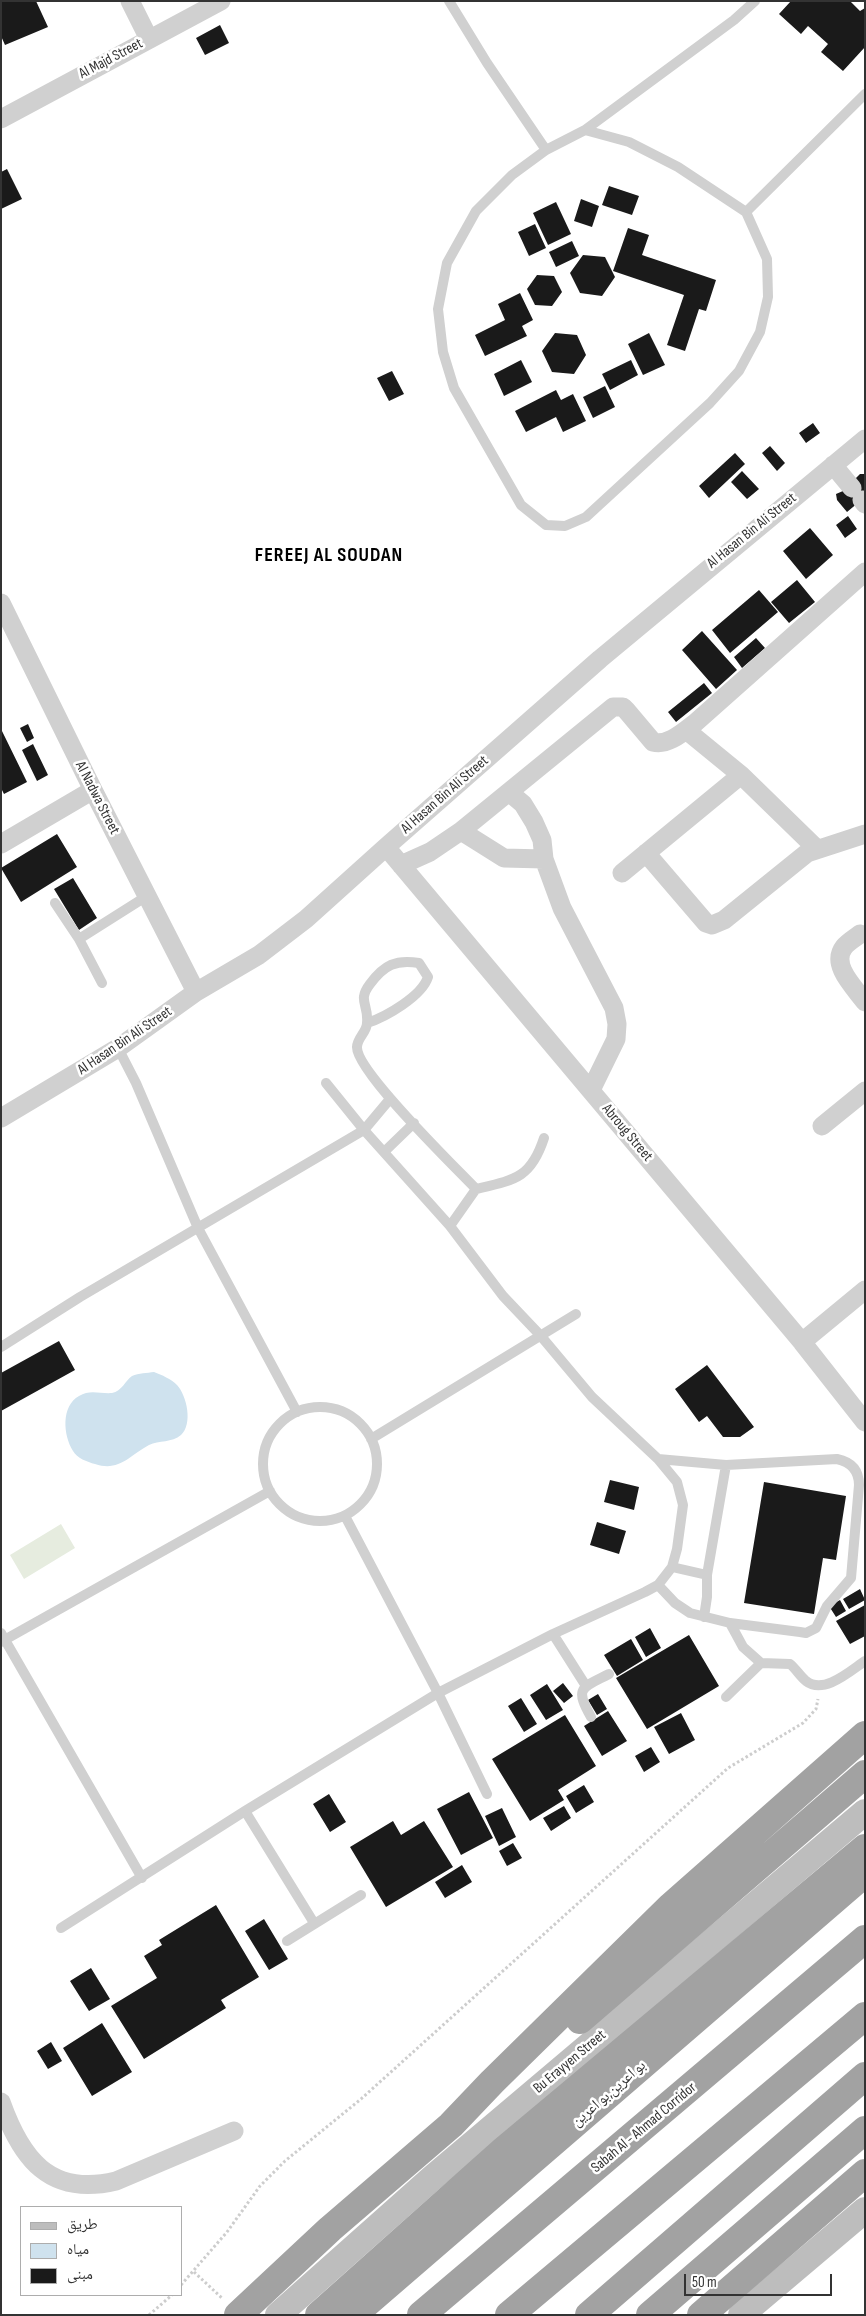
<!DOCTYPE html>
<meta charset="utf-8">
<style>
body{margin:0}
#map{position:relative;width:866px;height:2316px;overflow:hidden;background:#fff;font-family:"Sofia Sans Condensed","Noto Naskh Arabic",sans-serif}
canvas{display:block}
.frame{position:absolute;inset:0;border:2px solid #333;pointer-events:none}
.legend{position:absolute;left:20px;top:2206px;width:162px;height:90px;box-sizing:border-box;background:#fff;border:1px solid #adadad;margin:0;padding:6px 9px;list-style:none;font-size:15px;color:#333}
.legend li{display:flex;align-items:center;gap:10px;height:25px}
.legend b{width:25px;border:1px solid #adadad}
.scale{position:absolute;left:684px;top:2274px;width:148px;height:22px;box-sizing:border-box;border:2px solid #333;border-top:0;padding-left:6px;font-size:15px;line-height:18px;white-space:nowrap;color:#333;-webkit-text-stroke:4px #fff;paint-order:stroke}
</style>
<div id="map">
<canvas width="866" height="2316"></canvas>
<div class="frame"></div>
<ul class="legend">
<li><b style="height:6px;background:#bdbdbd"></b>طريق</li>
<li><b style="height:14px;background:#cfe2ee"></b>مياه</li>
<li><b style="height:14px;background:#1a1a1a"></b>مبنى</li>
</ul>
<div class="scale">50 m</div>
</div>
<script>
const c = document.querySelector('canvas').getContext('2d');
c.lineJoin = 'round';
function fill(path, color) {
  c.fillStyle = color;
  c.fill(path, 'evenodd');
}
function trace(path, color, width, dash) {
  c.strokeStyle = color;
  c.lineWidth = width;
  c.lineCap = dash ? 'butt' : 'round';
  c.setLineDash(dash || []);
  c.stroke(path);
}
function label(font, color, halo, rows, align = 'center') {
  c.font = font + ' "Sofia Sans Condensed","Noto Naskh Arabic",sans-serif';
  c.lineWidth = 5;
  c.setLineDash([]);
  c.textBaseline = 'middle';
  c.strokeStyle = halo;
  c.fillStyle = color;
  for (const [text, x, y, turn = 0] of rows) {
    c.save();
    c.translate(x, y);
    c.rotate((+turn || 0) * Math.PI / 180);
    c.textAlign = isNaN(turn) ? turn : align;
    if (halo) c.strokeText(text, 0, 0);
    c.fillText(text, 0, 0);
    c.restore();
  }
}
const green = new Path2D(`
 M 61,1524 L 75,1548 L 24,1579 L 10,1555 Z`);
const water = new Path2D(`
 M 154,1372 C 162,1375 171,1379 177,1385 C 187,1396 193,1424 181,1435 C 172,1443 159,1440 149,1445 C 129,1456 119,1472 95,1464 C 87,1462 77,1458 73,1451 C 63,1435 61,1406 79,1396 C 90,1389 100,1394 112,1393 C 122,1391 125,1381 132,1376 C 139,1373 147,1373 154,1372 Z`);
const building = new Path2D(`
 M 36,1 L 48,27 L 5,45 L 1,36 L 1,2 Z
 M 791,1 L 850,1 L 860,11 L 865,8 L 865,47 L 843,71 L 821,52 L 828,44 L 808,26 L 801,34 L 779,14 Z
 M 220,25 L 229,43 L 205,55 L 196,38 Z
 M 7,169 L 22,199 L 1,209 L 1,172 Z
 M 609,186 L 639,196 L 632,215 L 602,205 Z
 M 581,199 L 599,206 L 592,227 L 574,221 Z
 M 556,202 L 571,234 L 548,245 L 533,213 Z
 M 535,224 L 546,248 L 529,256 L 518,232 Z
 M 628,228 L 649,235 L 642,255 L 716,280 L 706,311 L 699,309 L 685,351 L 667,345 L 684,295 L 613,271 Z
 M 572,241 L 579,256 L 556,267 L 549,252 Z
 M 583,255 L 605,257 L 615,277 L 602,296 L 580,293 L 570,273 Z
 M 537,275 L 554,276 L 562,292 L 552,306 L 535,305 L 527,289 Z
 M 520,293 L 533,320 L 522,326 L 527,336 L 485,356 L 475,335 L 505,320 L 498,304 Z
 M 555,333 L 577,335 L 586,355 L 574,374 L 552,372 L 542,351 Z
 M 649,333 L 665,365 L 643,375 L 628,344 Z
 M 521,360 L 532,382 L 504,396 L 494,374 Z
 M 631,360 L 638,375 L 610,390 L 602,374 Z
 M 392,371 L 404,394 L 389,401 L 377,378 Z
 M 605,386 L 615,407 L 593,418 L 583,397 Z
 M 556,390 L 561,400 L 573,394 L 586,421 L 563,432 L 556,417 L 526,432 L 515,411 Z
 M 813,423 L 820,433 L 806,443 L 799,433 Z
 M 770,446 L 785,463 L 777,471 L 762,453 Z
 M 735,453 L 745,464 L 709,498 L 699,486 Z
 M 742,471 L 759,489 L 747,499 L 731,482 Z
 M 860,474 L 865,474 L 865,497 L 847,512 L 837,500 L 836,494 L 843,491 Z
 M 848,516 L 857,529 L 845,538 L 836,525 Z
 M 810,528 L 833,555 L 806,579 L 783,551 Z
 M 797,580 L 815,602 L 789,623 L 771,602 Z
 M 759,590 L 778,612 L 730,653 L 712,630 Z
 M 702,631 L 737,670 L 716,689 L 682,650 Z
 M 756,638 L 765,648 L 742,668 L 734,657 Z
 M 704,683 L 712,693 L 676,722 L 668,712 Z
 M 28,724 L 34,738 L 27,742 L 20,728 Z
 M 1,729 L 27,782 L 4,794 L 1,788 Z
 M 33,744 L 48,775 L 37,781 L 22,750 Z
 M 57,834 L 77,867 L 21,902 L 1,868 Z
 M 73,878 L 97,918 L 79,930 L 54,889 Z
 M 59,1341 L 75,1370 L 1,1411 L 1,1373 Z
 M 707,1365 L 754,1427 L 740,1437 L 723,1437 L 707,1416 L 699,1422 L 675,1389 Z
 M 610,1480 L 639,1487 L 634,1510 L 604,1502 Z
 M 764,1482 L 846,1496 L 836,1560 L 823,1558 L 814,1614 L 744,1603 Z
 M 597,1522 L 626,1531 L 619,1554 L 590,1545 Z
 M 860,1589 L 865,1600 L 849,1609 L 843,1599 Z
 M 840,1600 L 846,1611 L 836,1617 L 829,1606 Z
 M 865,1605 L 865,1636 L 850,1644 L 836,1621 Z
 M 650,1628 L 661,1648 L 646,1657 L 635,1637 Z
 M 689,1635 L 719,1686 L 647,1729 L 616,1678 Z
 M 631,1639 L 643,1660 L 617,1676 L 604,1655 Z
 M 563,1683 L 573,1696 L 564,1703 L 553,1691 Z
 M 547,1684 L 563,1710 L 546,1720 L 530,1695 Z
 M 598,1694 L 607,1709 L 597,1715 L 588,1700 Z
 M 521,1698 L 537,1724 L 524,1732 L 508,1706 Z
 M 608,1711 L 627,1741 L 602,1756 L 584,1726 Z
 M 681,1713 L 695,1740 L 669,1754 L 654,1727 Z
 M 565,1715 L 596,1766 L 558,1790 L 564,1800 L 530,1821 L 492,1759 Z
 M 651,1747 L 660,1762 L 644,1772 L 635,1756 Z
 M 584,1785 L 594,1802 L 576,1813 L 566,1796 Z
 M 469,1792 L 493,1838 L 461,1855 L 437,1809 Z
 M 329,1794 L 346,1822 L 330,1832 L 313,1804 Z
 M 564,1806 L 571,1818 L 551,1831 L 543,1818 Z
 M 502,1808 L 516,1837 L 499,1846 L 485,1816 Z
 M 393,1821 L 401,1835 L 424,1821 L 453,1867 L 386,1907 L 350,1847 Z
 M 513,1843 L 522,1858 L 507,1866 L 499,1851 Z
 M 462,1865 L 472,1882 L 445,1898 L 435,1882 Z
 M 216,1905 L 259,1977 L 221,2000 L 226,2008 L 144,2059 L 111,2006 L 157,1978 L 144,1956 L 162,1945 L 159,1940 Z
 M 264,1919 L 288,1959 L 269,1970 L 245,1931 Z
 M 91,1968 L 110,1999 L 89,2011 L 70,1981 Z
 M 102,2023 L 132,2072 L 92,2096 L 63,2048 Z
 M 51,2042 L 62,2061 L 48,2069 L 37,2051 Z`);
const path = new Path2D(`
 M 194,2272 L 223,2299
 M 181,2285 L 227,2232 L 260,2186 L 285,2161 L 361,2099 L 728,1768 L 803,1723 L 816,1709 L 818,1699
 M 149,2315 L 172,2295`);
const service = new Path2D(`
 M 449,1 L 487,63 L 546,150
 M 585,130 L 629,142 L 678,167 L 746,212 L 767,259 L 768,297 L 760,332 L 739,371 L 710,403 L 586,517 L 565,526 L 546,525 L 521,505 L 454,388 L 443,352 L 438,309 L 447,263 L 476,211 L 512,175 L 546,150 L 585,130 L 734,20 L 755,1
 M 746,212 L 865,94
 M 55,903 L 79,939
 M 102,983 L 79,939 L 147,896
 M 367,1023 C 386,1017 422,996 428,977 L 419,963 C 396,959 384,965 370,984 C 357,1001 369,1004 367,1023 C 367,1032 357,1038 357,1047 C 356,1071 455,1167 476,1189
 M 118,1048 L 136,1083 L 198,1228 L 297,1412
 M 384,1152 L 414,1123
 M 450,1226 L 476,1189 C 515,1180 531,1178 544,1138
 M 1,1347 L 80,1297 L 364,1130 L 390,1099
 M263 1464a57 57 0 1 1 114 0a57 57 0 1 1-114 0Z
 M 371,1439 L 576,1314
 M 345,1516 L 438,1693 L 487,1794
 M 672,1567 L 707,1575
 M 658,1585 L 675,1603 L 690,1613 L 730,1623 L 800,1632 L 806,1633 L 816,1628 L 827,1606 L 851,1578 L 859,1485 C 859,1470 851,1462 837,1459 L 726,1465 L 658,1459
 M 704,1617 L 707,1597 L 707,1575 L 726,1465
 M 730,1623 L 743,1647 L 761,1663
 M 1,1633 L 142,1878
 M 553,1634 L 586,1686
 M 1,1642 L 270,1491
 M 726,1697 L 761,1663 L 790,1664 C 796,1669 800,1676 806,1681 C 824,1695 850,1671 865,1661
 M 591,1717 C 574,1687 582,1688 609,1674
 M 245,1811 L 314,1923
 M 61,1928 L 245,1811 L 438,1693 L 553,1634 L 645,1592 L 658,1585 L 672,1567 L 677,1549 L 683,1505 L 677,1482 L 658,1459 L 592,1397 L 540,1335 L 503,1296 L 450,1226 L 364,1130 L 326,1083
 M 287,1941 L 361,1895`);
const minor = new Path2D(`
 M 130,1 L 149,39
 M 1,119 L 221,1
 M 833,465 L 852,488
 M 862,500 L 865,504
 M 1,603 L 93,790 L 196,992
 M 686,730 L 741,775 L 817,849
 M 510,793 L 523,804 L 534,822 L 542,840 L 544,859 L 562,908 L 614,1008 L 617,1024 L 616,1039 L 591,1090
 M 461,831 L 504,858 L 544,859
 M 1,844 L 93,790
 M 386,847 L 802,1342 L 865,1422
 M 646,853 L 706,923 L 712,925 L 724,920 L 807,853 L 865,834
 M 401,865 L 430,852 L 461,831 L 613,707 L 623,707 L 626,710 L 653,742 C 668,746 683,732 695,723 L 865,572
 M 622,873 L 741,775
 M 860,934 C 855,938 848,942 844,947 C 830,965 855,988 865,1002
 M 1,1118 L 118,1048 L 196,992 L 259,955 L 306,919 L 386,847 L 600,659 L 865,439
 M 822,1126 L 865,1091
 M 802,1342 L 865,1290
 M 1,2102 C 21,2158 49,2197 116,2181 L 234,2131`);
const secondary = new Path2D(`
 M 278,2315 L 431,2179 L 865,1812
 M 741,2315 L 865,2210`);
const trunk = new Path2D(`
 M 580,2020 L 865,1774
 M 238,2315 L 330,2229 L 451,2125 L 492,2082 L 670,1907 L 865,1735
 M 319,2315 L 504,2150 L 865,1848
 M 353,2315 L 865,1873
 M 421,2315 L 865,1939
 M 509,2315 L 865,2016
 M 589,2315 L 865,2076
 M 650,2315 L 865,2130
 M 701,2315 L 865,2173`);
const streetNames = [
 ["Al Majd Street",111,59,-28],
 ["Al Hasan Bin Ali Street",752,531,-39],
 ["Al Hasan Bin Ali Street",445,795,-41],
 ["Al Nadwa Street",97,798,63],
 ["Al Hasan Bin Ali Street",125,1041,-34],
 ["Abroug Street",627,1133,50],
 ["Bu Erayyen Street",570,2062,-40],
 ["بو اعرين,بو اعرين",609,2094,-41],
 ["Sabah Al - Ahmad Corridor",644,2128,-40]
];
const districtNames = [
 ["FEREEJ AL SOUDAN",329,556]
];
fill(green, '#e6ecdf');
fill(water, '#cfe2ee');
fill(building, '#1a1a1a');
trace(path, '#cdcdcd', 3, [2.5, 2.5]);
trace(service, '#d0d0d0', 10);
trace(minor, '#d0d0d0', 19);
trace(secondary, '#bdbdbd', 26);
trace(trunk, '#a2a2a2', 28);
label('15px', '#333', '#fff', streetNames);
c.letterSpacing = '1px';
label('bold 20px', '#000', '#fff', districtNames);
c.letterSpacing = '0px';
</script>
